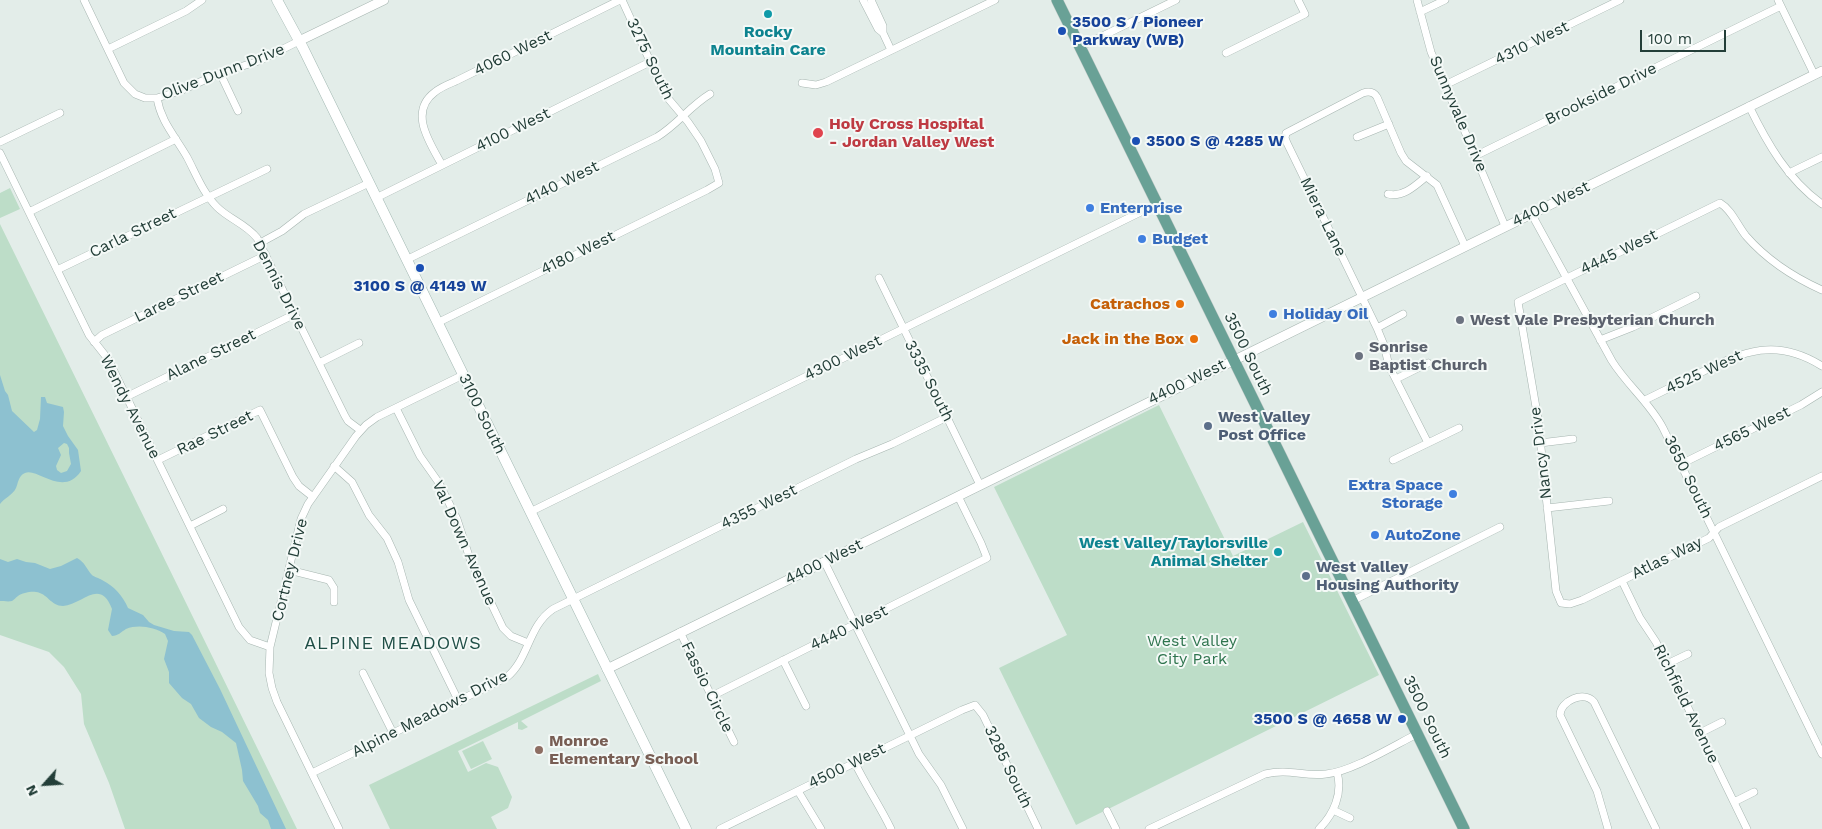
<!DOCTYPE html>
<style>
body{margin:0}
#map{position:relative;width:1822px;height:829px;overflow:hidden;background:#e3ede9;font-family:"Work Sans",sans-serif}
canvas{display:block}
.north{position:absolute;left:20px;top:759px;width:50px;height:50px;-webkit-text-stroke:4px #f4f9f7;paint-order:stroke;rotate:244deg;font-size:14px;font-weight:700;line-height:20px;text-align:center;color:#233e38}
.north::after{content:'';display:block;margin:auto;width:18px;height:22px;background:#233e38;clip-path:polygon(50% 0,100% 100%,50% 72%,0 100%)}
.scale{position:absolute;left:1640px;top:30px;width:86px;height:22px;box-sizing:border-box;border:2px solid #233e38;border-top:0;padding-left:6px;font-size:15px;line-height:18px;white-space:nowrap;color:#233e38;-webkit-text-stroke:4px #f4f9f7;paint-order:stroke}
</style>
<div id="map">
<canvas width="1822" height="829"></canvas>
<div class="north">N</div>
<div class="scale">100 m</div>
</div>
<script>
const c = document.querySelector('canvas').getContext('2d');
c.lineJoin = 'round';
function fill(path, color) {
  c.fillStyle = color;
  c.fill(path, 'evenodd');
}
function trace(path, color, width, dash) {
  c.strokeStyle = color;
  c.lineWidth = width;
  c.lineCap = dash ? 'butt' : 'round';
  c.setLineDash(dash || []);
  c.stroke(path);
}
function label(font, color, halo, rows, align = 'center') {
  c.font = font + ' "Work Sans",sans-serif';
  c.lineWidth = 4;
  c.setLineDash([]);
  c.textBaseline = 'middle';
  c.strokeStyle = halo;
  c.fillStyle = color;
  for (const [text, x, y, turn = 0] of rows) {
    c.save();
    c.translate(x, y);
    c.rotate((+turn || 0) * Math.PI / 180);
    c.textAlign = isNaN(turn) ? turn : align;
    if (halo) c.strokeText(text, 0, 0);
    c.fillText(text, 0, 0);
    c.restore();
  }
}
const green = new Path2D(`
 M 10,188 L 20,209 L 0,218 L 0,193 Z
 M 0,224 L 297,829 L 125,829 L 109,783 L 84,724 L 81,694 L 64,667 L 49,652 L 0,635 Z
 M 1159,405 L 1233,556 L 1303,522 L 1379,675 L 1076,825 L 999,668 L 1067,635 L 994,487 Z
 M 598,674 L 601,681 L 521,721 L 528,727 L 522,730 L 518,729 L 518,722 L 458,751 L 468,772 L 486,763 L 498,767 L 512,797 L 508,808 L 491,817 L 497,829 L 390,829 L 369,785 Z
 M 483,741 L 492,759 L 471,769 L 462,751 Z`);
const water = new Path2D(`
 M 0,375 L 5,391 L 8,395 L 12,411 L 34,432 L 37,430 L 40,419 L 41,397 L 45,397 L 47,403 L 63,407 L 64,412 L 63,426 L 68,436 L 78,450 L 81,471 C 63,498 37,467 25,473 C 18,476 18,484 16,488 C 13,495 4,498 0,504 ZM 64,443 L 67,444 L 69,448 L 69,453 L 71,464 L 67,471 L 61,473 L 57,470 L 56,466 L 61,455 L 58,448 Z
 M 77,558 C 85,562 87,570 92,575 C 94,577 99,578 102,580 C 114,586 123,596 128,608 L 143,615 L 149,622 L 154,625 L 174,631 L 189,632 L 192,635 L 220,689 L 286,829 L 271,829 L 268,820 L 260,813 L 258,806 L 243,781 L 242,770 L 236,743 L 222,732 L 211,727 L 199,718 L 191,704 L 182,698 L 169,683 L 169,672 L 164,659 L 168,641 L 165,634 C 154,627 138,624 126,629 C 121,632 118,636 112,636 L 108,630 L 112,609 C 100,577 82,605 63,606 C 51,606 47,593 36,592 C 31,591 22,593 18,596 C 15,598 14,600 12,601 C 9,602 3,601 0,601 L 0,559 L 8,562 L 17,559 L 26,562 L 35,563 L 50,569 L 61,566 Z`);
const minor = new Path2D(`
 M 84,0 L 124,83 L 135,94 L 145,98 L 157,98 L 180,91 L 220,73 L 259,61 L 299,41
 M 863,0 L 878,29 L 883,33 L 891,50
 M 871,0 L 883,26 L 883,33
 M 1417,0 L 1431,52 L 1505,226
 M 1778,0 L 1814,74
 M 1420,12 L 1445,0
 M 1080,47 L 1176,0
 M 108,49 L 186,11 L 202,0
 M 1226,53 L 1305,14 L 1298,0
 M 220,73 L 238,111
 M 802,83 L 816,85 L 826,82 L 995,0
 M 1445,85 L 1620,0
 M 157,98 C 161,122 175,136 187,157 C 196,174 203,193 217,207 C 229,219 246,224 257,238 L 345,416 L 348,421 L 360,430
 M 1749,106 C 1767,143 1788,180 1822,204
 M 1357,137 L 1389,124
 M 0,142 L 60,113
 M 0,153 L 89,335 L 108,359 L 239,627 L 250,640 L 270,647
 M 1475,156 L 1781,6
 M 442,165 C 430,143 408,112 435,92 C 441,87 449,84 456,81 L 620,0
 M 1789,173 L 1822,157
 M 1388,194 C 1403,198 1416,185 1427,176
 M 376,198 L 650,62
 M 29,212 L 176,139
 M 1531,213 L 1612,361 C 1627,385 1650,403 1663,428 L 1822,754
 M 260,243 L 282,231 L 304,214 L 369,183
 M 406,260 L 657,137 C 677,125 690,106 710,94
 M 57,270 L 267,169
 M 879,278 L 980,485
 M 1822,290 C 1793,277 1767,260 1746,236 C 1737,225 1732,210 1720,203 L 1518,302 L 1538,419 L 1556,591 L 1561,603 L 1570,604 L 1582,600 L 1709,538 L 1719,527 L 1822,476
 M 437,323 L 707,190 L 719,183 L 715,169 L 701,141 L 688,122 L 666,96 L 622,0
 M 1377,328 L 1403,314
 M 1600,340 L 1633,327 L 1696,296
 M 94,342 L 102,335 L 266,255
 M 319,363 L 359,343
 M 1396,379 L 1428,363
 M 126,397 L 295,314
 M 1645,400 C 1663,391 1682,382 1700,373 C 1744,351 1776,337 1822,366
 M 396,408 L 420,456 L 439,483 L 457,519 L 470,559 L 503,628 L 511,636 L 528,643
 M 1428,443 L 1389,366 L 1384,345 L 1377,328 L 1287,143 L 1285,138 L 1286,133 L 1363,93 C 1369,91 1374,92 1377,97 L 1401,153 L 1406,161 L 1437,185 L 1465,246
 M 1540,443 L 1573,439
 M 158,460 L 260,410 L 293,477 L 299,486 L 313,497
 M 1393,460 L 1459,428
 M 1681,464 L 1801,405 L 1822,392
 M 334,466 L 352,482 L 369,515 L 387,538 L 398,562 L 409,600 L 459,702
 M 1547,508 L 1609,501
 M 530,512 L 1157,204
 M 190,526 L 223,509
 M 824,561 L 919,754 L 941,785 L 963,829
 M 289,570 L 329,580 L 334,588 L 334,602
 M 1622,581 L 1640,618 L 1656,642 L 1747,829
 M 1352,601 L 1500,527
 M 680,632 L 734,742
 M 783,660 L 806,706
 M 1667,664 L 1688,654
 M 363,673 L 393,733
 M 712,696 L 987,558 L 981,543 L 958,496
 M 1700,733 L 1722,722
 M 855,763 C 866,786 880,806 891,829
 M 312,773 L 507,677 C 529,659 528,626 553,609 L 856,459 L 892,444 L 947,417
 M 798,791 L 821,829
 M 1734,802 L 1754,792
 M 1333,810 L 1350,818
 M 1107,811 L 1116,829
 M 339,829 L 277,702 L 272,688 L 269,673 L 270,647 L 301,519 L 308,504 L 356,436 L 366,425 L 377,417 L 463,375
 M 720,829 L 962,710 L 975,705 L 983,715 L 1038,829
 M 1149,829 L 1265,774 C 1289,768 1304,777 1326,774 C 1351,772 1393,746 1417,734
 M 1319,829 C 1334,814 1343,793 1337,772
 M 1608,829 L 1597,791 L 1560,715 C 1560,701 1584,690 1594,702 L 1656,829`);
const tertiary = new Path2D(`
 M 299,41 L 384,0
 M 607,669 L 1822,71`);
const secondary = new Path2D(`
 M 277,0 L 303,48 L 686,829`);
const primary = new Path2D(`
 M 1057,0 L 1464,829`);
const markers = [
 [768,14,5,"#0f9aa8"],
 [1062,31,5,"#1a4fb4"],
 [818,133,6,"#e0444e"],
 [1136,141,5,"#1a4fb4"],
 [1090,208,5,"#3f7fe0"],
 [1142,239,5,"#3f7fe0"],
 [420,268,5,"#1a4fb4"],
 [1180,304,5,"#e8710a"],
 [1273,314,5,"#3f7fe0"],
 [1460,320,5,"#6b7280"],
 [1194,339,5,"#e8710a"],
 [1359,356,5,"#6b7280"],
 [1208,426,5,"#5c6f8a"],
 [1453,494,5,"#3f7fe0"],
 [1375,535,5,"#3f7fe0"],
 [1278,552,5,"#0f9aa8"],
 [1306,576,5,"#5c6f8a"],
 [1402,719,5,"#1a4fb4"],
 [539,750,5,"#8d6e63"]
];
const transitNames = [
 ["3500 S / Pioneer",1072,22],
 ["Parkway (WB)",1072,40],
 ["3500 S @ 4285 W",1146,141],
 ["3100 S @ 4149 W",420,286,"center"],
 ["3500 S @ 4658 W",1392,719,"right"]
];
const cultureNames = [
 ["Rocky",768,32],
 ["Mountain Care",768,50],
 ["West Valley/Taylorsville",1268,543,"right"],
 ["Animal Shelter",1268,561,"right"]
];
const streetNames = [
 ["4310 West",1532,43,-26],
 ["4060 West",513,53,-26],
 ["3275 South",650,59,64],
 ["Olive Dunn Drive",223,72,-21],
 ["Brookside Drive",1601,94,-26],
 ["Sunnyvale Drive",1458,114,67],
 ["4100 West",513,130,-26],
 ["4140 West",562,183,-26],
 ["4400 West",1551,204,-26],
 ["Miera Lane",1323,217,64],
 ["Carla Street",133,233,-26],
 ["4445 West",1619,252,-26],
 ["4180 West",578,253,-26],
 ["Dennis Drive",279,285,63],
 ["Laree Street",179,297,-26],
 ["3500 South",1248,354,64],
 ["Alane Street",211,355,-26],
 ["4300 West",843,358,-26],
 ["4525 West",1704,372,-25],
 ["3335 South",929,381,63],
 ["4400 West",1187,382,-26],
 ["Wendy Avenue",130,407,63],
 ["3100 South",482,414,64],
 ["4565 West",1752,429,-26],
 ["Rae Street",215,433,-26],
 ["Nancy Drive",1541,453,-97],
 ["3650 South",1688,477,64],
 ["4355 West",759,507,-26],
 ["Val Down Avenue",464,543,66],
 ["Atlas Way",1667,558,-26],
 ["4400 West",824,562,-26],
 ["Cortney Drive",290,570,-76],
 ["4440 West",849,628,-26],
 ["Fassio Circle",707,687,64],
 ["Richfield Avenue",1686,704,64],
 ["Alpine Meadows Drive",430,714,-27],
 ["3500 South",1427,717,64],
 ["4500 West",847,766,-26],
 ["3285 South",1008,767,64]
];
const healthNames = [
 ["Holy Cross Hospital",829,124],
 ["- Jordan Valley West",829,142]
];
const shopNames = [
 ["Enterprise",1100,208],
 ["Budget",1152,239],
 ["Holiday Oil",1283,314],
 ["Extra Space",1443,485,"right"],
 ["Storage",1443,503,"right"],
 ["AutoZone",1385,535]
];
const foodNames = [
 ["Catrachos",1170,304],
 ["Jack in the Box",1184,339]
];
const worshipNames = [
 ["West Vale Presbyterian Church",1470,320],
 ["Sonrise",1369,347],
 ["Baptist Church",1369,365]
];
const serviceNames = [
 ["West Valley",1218,417],
 ["Post Office",1218,435],
 ["West Valley",1316,567],
 ["Housing Authority",1316,585]
];
const parkNames = [
 ["West Valley",1192,641],
 ["City Park",1192,659]
];
const educationNames = [
 ["Monroe",549,741],
 ["Elementary School",549,759]
];
const neighbourhoodNames = [
 ["ALPINE MEADOWS",393,644]
];
fill(green, '#bdddc8');
fill(water, '#8dc1d0');
trace(minor, '#a6b5b0', 8);
trace(tertiary, '#a6b5b0', 10);
trace(secondary, '#a2b8b2', 11);
trace(primary, '#c1c9c7', 12);
trace(minor, '#fff', 7);
trace(tertiary, '#fff', 9);
trace(secondary, '#fff', 10);
trace(primary, '#69a196', 11);
for (const [x, y, r, color] of markers) {
  const dot = new Path2D();
  dot.arc(x, y, r, 0, 2 * Math.PI);
  c.fillStyle = color;
  c.fill(dot);
  trace(dot, '#f4f9f7', 2);
}
label('bold 16px', '#164399', '#f4f9f7', transitNames, 'left');
label('bold 16px', '#0d838f', '#f4f9f7', cultureNames);
label('16px', '#233e38', '#f4f9f7', streetNames);
label('bold 16px', '#be3a42', '#f4f9f7', healthNames, 'left');
label('bold 16px', '#366cbe', '#f4f9f7', shopNames, 'left');
label('bold 16px', '#c56008', '#f4f9f7', foodNames, 'right');
label('bold 16px', '#5b616d', '#f4f9f7', worshipNames, 'left');
label('bold 16px', '#4e5e75', '#f4f9f7', serviceNames, 'left');
label('16px', '#2e744e', '#f4f9f7', parkNames);
label('bold 16px', '#785e54', '#f4f9f7', educationNames, 'left');
c.letterSpacing = '1px';
label('18px', '#204f47', '#f4f9f7', neighbourhoodNames);
c.letterSpacing = '0px';
</script>
